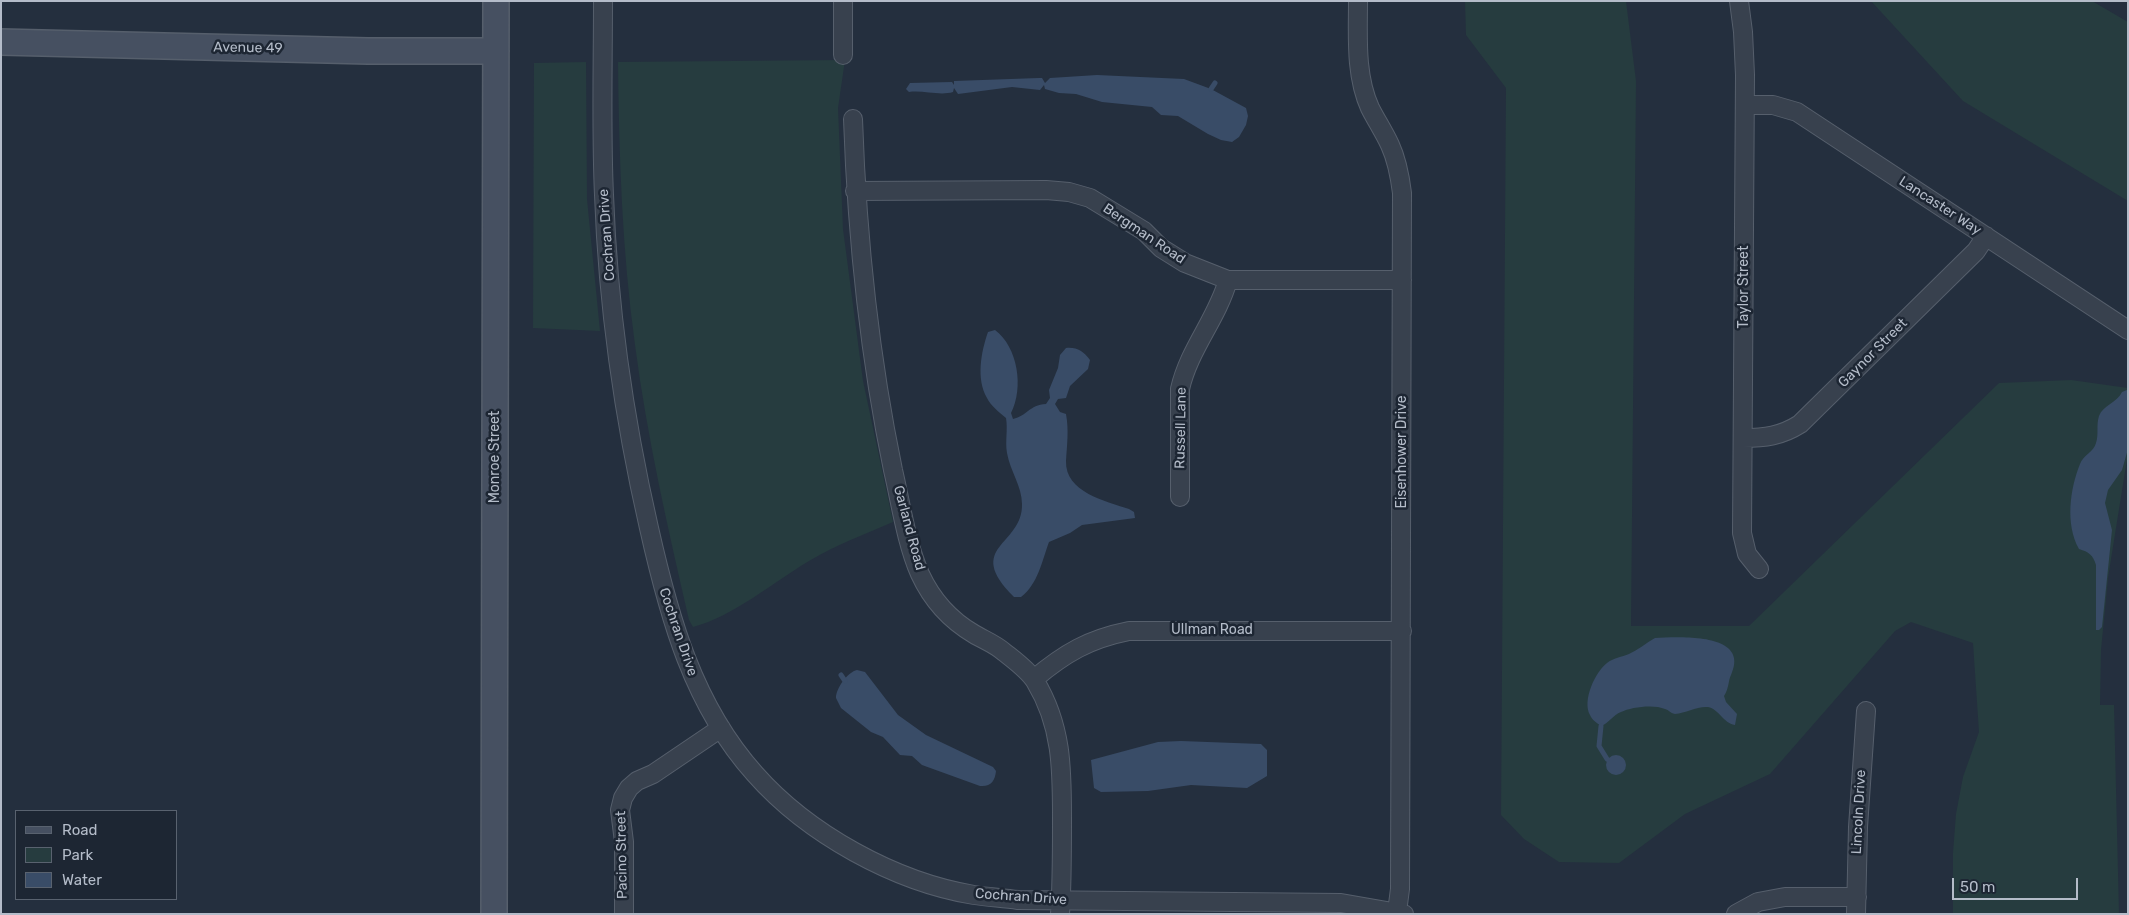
<!DOCTYPE html>
<style>
body{margin:0}
#map{position:relative;width:2129px;height:915px;overflow:hidden;background:#242f3e;font-family:Rubik,sans-serif}
canvas{display:block}
.frame{position:absolute;inset:0;border:2px solid #b4bcc9;pointer-events:none}
.legend{position:absolute;left:15px;top:810px;width:162px;height:90px;box-sizing:border-box;background:#1d2633;border:1px solid #59626f;margin:0;padding:6px 9px;list-style:none;font-size:15px;color:#b4bcc9}
.legend li{display:flex;align-items:center;gap:10px;height:25px}
.legend b{width:25px;border:1px solid #59626f}
.scale{position:absolute;left:1952px;top:878px;width:126px;height:22px;box-sizing:border-box;border:2px solid #b4bcc9;border-top:0;padding-left:6px;font-size:15px;line-height:18px;white-space:nowrap;color:#b4bcc9;-webkit-text-stroke:4px #1d2633;paint-order:stroke}
</style>
<div id="map">
<canvas width="2129" height="915"></canvas>
<div class="frame"></div>
<ul class="legend">
<li><b style="height:6px;background:#465061"></b>Road</li>
<li><b style="height:14px;background:#263c3f"></b>Park</li>
<li><b style="height:14px;background:#394c67"></b>Water</li>
</ul>
<div class="scale">50 m</div>
</div>
<script>
const c = document.querySelector('canvas').getContext('2d');
c.lineJoin = 'round';
function fill(path, color) {
  c.fillStyle = color;
  c.fill(path, 'evenodd');
}
function trace(path, color, width, dash) {
  c.strokeStyle = color;
  c.lineWidth = width;
  c.lineCap = dash ? 'butt' : 'round';
  c.setLineDash(dash || []);
  c.stroke(path);
}
function label(font, color, halo, rows, align = 'center') {
  c.font = font + ' Rubik,sans-serif';
  c.lineWidth = 5;
  c.setLineDash([]);
  c.textBaseline = 'middle';
  c.strokeStyle = halo;
  c.fillStyle = color;
  for (const [text, x, y, turn = 0] of rows) {
    c.save();
    c.translate(x, y);
    c.rotate((+turn || 0) * Math.PI / 180);
    c.textAlign = isNaN(turn) ? turn : align;
    if (halo) c.strokeText(text, 0, 0);
    c.fillText(text, 0, 0);
    c.restore();
  }
}
const green = new Path2D(`
 M 1465,1 L 1626,1 L 1636,81 L 1631,626 L 1749,626 L 1999,383 L 2071,380 L 2128,388 L 2128,453 L 2108,578 L 2101,650 L 2100,705 L 2114,705 L 2119,914 L 1953,914 L 1953,853 L 1956,814 L 1963,777 L 1979,732 L 1973,643 L 1911,622 L 1895,631 L 1770,774 L 1685,814 L 1619,863 L 1559,862 L 1524,839 L 1501,815 L 1506,88 L 1466,35 Z
 M 1871,1 L 2092,1 L 2128,22 L 2128,201 L 1963,101 Z
 M 845,60 L 838,108 L 843,229 L 863,381 L 893,522 C 865,534 836,545 809,561 C 774,582 732,617 693,627 L 689,620 C 668,529 647,437 635,345 C 622,251 619,157 618,62 Z
 M 586,62 L 587,199 L 600,331 L 533,328 L 534,63 Z`);
const water = new Path2D(`
 M 1097,75 L 1184,79 L 1211,89 L 1246,108 L 1248,116 L 1246,125 L 1239,137 L 1232,142 L 1221,140 L 1208,134 L 1178,116 L 1161,115 L 1152,107 L 1102,102 L 1076,94 L 1059,93 L 1045,89 L 1044,85 L 1040,90 L 1012,87 L 958,94 L 954,88 L 953,92 C 940,96 923,90 909,92 L 906,89 L 910,83 L 952,82 L 954,85 L 954,81 L 1039,78 L 1042,78 L 1045,83 L 1050,78 Z
 M 995,330 C 1018,347 1024,388 1011,413 L 1013,419 C 1027,416 1029,405 1046,404 L 1050,398 L 1049,390 L 1058,368 L 1060,355 L 1066,348 C 1077,347 1083,351 1090,360 L 1088,369 L 1070,386 L 1066,398 L 1058,399 L 1055,404 L 1060,412 L 1066,414 C 1069,430 1067,445 1066,461 C 1065,492 1105,501 1129,509 L 1134,512 L 1135,518 L 1082,525 L 1070,533 L 1049,542 C 1042,561 1038,584 1021,597 L 1014,597 C 963,546 1023,546 1022,504 C 1022,486 1010,471 1007,453 C 1005,441 1008,430 1006,418 C 999,412 991,406 987,398 C 976,379 981,352 988,332 Z
 M 2127,390 L 2128,449 L 2122,470 L 2108,490 L 2105,503 L 2112,530 L 2102,627 L 2099,630 L 2096,630 L 2096,565 C 2093,555 2089,552 2079,549 C 2065,524 2070,489 2080,464 C 2083,455 2094,452 2096,443 C 2099,434 2096,425 2099,416 C 2103,405 2117,403 2122,392 Z
 M 1655,638 C 1678,637 1751,632 1731,675 C 1728,681 1729,689 1724,696 L 1726,702 L 1737,714 L 1735,725 C 1723,723 1719,709 1708,707 C 1697,706 1686,713 1675,714 C 1670,713 1669,710 1665,709 C 1654,704 1631,707 1621,712 C 1613,715 1609,723 1601,726 C 1597,723 1592,720 1590,715 C 1582,701 1595,672 1607,663 C 1613,658 1622,657 1629,654 C 1638,650 1646,643 1655,638 Z
 M 857,670 L 865,672 L 898,715 L 926,735 L 993,767 L 996,771 C 995,781 991,787 980,786 L 922,765 L 912,756 L 900,755 L 883,737 L 871,732 L 841,708 L 836,698 C 836,688 848,672 857,670 Z
 M 1181,741 L 1261,744 L 1267,750 L 1267,776 L 1247,788 L 1191,785 L 1148,791 L 1101,792 L 1094,788 L 1091,760 L 1158,742 Z
 M1606 765a10 10 0 1 1 20 0a10 10 0 1 1-20 0Z`);
const stream = new Path2D(`
 M 1211,89 L 1215,83
 M 841,675 L 845,681
 M 1601,726 L 1599,746 L 1607,759`);
const street = new Path2D(`
 M 603,1 C 603,66 601,130 604,195 C 608,307 624,419 649,528 C 669,617 693,705 755,774 C 808,834 895,882 974,895 C 988,897 1003,898 1018,900 L 1341,903 L 1404,914
 M 843,1 L 843,55
 M 1358,1 C 1358,36 1355,75 1370,108 C 1376,120 1384,132 1390,145 C 1397,160 1400,177 1402,193 L 1400,889 L 1397,912
 M 1739,1 L 1743,32 L 1745,75 L 1742,533 L 1747,554 L 1759,569
 M 1745,105 L 1773,105 L 1797,112 L 2128,330
 M 853,119 C 857,237 869,354 893,470 C 901,504 906,542 920,574 C 932,600 950,620 974,634 C 984,640 995,644 1004,652 C 1014,660 1028,670 1035,681 C 1063,727 1062,772 1062,823 C 1062,853 1062,884 1060,914
 M 855,191 L 1046,190 L 1069,192 L 1090,198 L 1144,231 L 1161,248 L 1185,263 L 1228,280 L 1402,280
 M 1743,438 C 1765,438 1781,436 1800,424 L 1976,251 L 1986,236
 M 1180,497 L 1180,389 C 1189,349 1217,319 1228,280
 M 1034,679 C 1065,653 1089,639 1129,631 L 1402,631
 M 624,914 L 624,842 L 620,810 L 623,798 L 629,788 L 637,781 L 653,774 L 721,728
 M 1736,914 L 1758,902 L 1785,897 L 1857,897
 M 1856,914 L 1858,827 L 1866,711`);
const secondary = new Path2D(`
 M 1,42 L 368,51 L 496,51
 M 494,914 L 496,1`);
const streetNames = [
 ["Avenue 49",248,48,1],
 ["Lancaster Way",1940,206,33],
 ["Bergman Road",1144,234,34],
 ["Cochran Drive",607,235,-94],
 ["Taylor Street",1744,287,-90],
 ["Gaynor Street",1873,353,-45],
 ["Russell Lane",1181,428,-89],
 ["Eisenhower Drive",1402,452,-90],
 ["Monroe Street",495,457,-90],
 ["Garland Road",909,528,75],
 ["Ullman Road",1212,630],
 ["Cochran Drive",678,632,71],
 ["Lincoln Drive",1859,812,-87],
 ["Pacino Street",622,855,-91],
 ["Cochran Drive",1021,897,4]
];
fill(green, '#263c3f');
fill(water, '#394c67');
trace(stream, '#394c67', 5);
trace(street, '#565f6c', 20);
trace(secondary, '#565f6c', 28);
trace(street, '#38414e', 18);
trace(secondary, '#465061', 25);
label('14px', '#b4bcc9', '#1d2633', streetNames);
</script>
